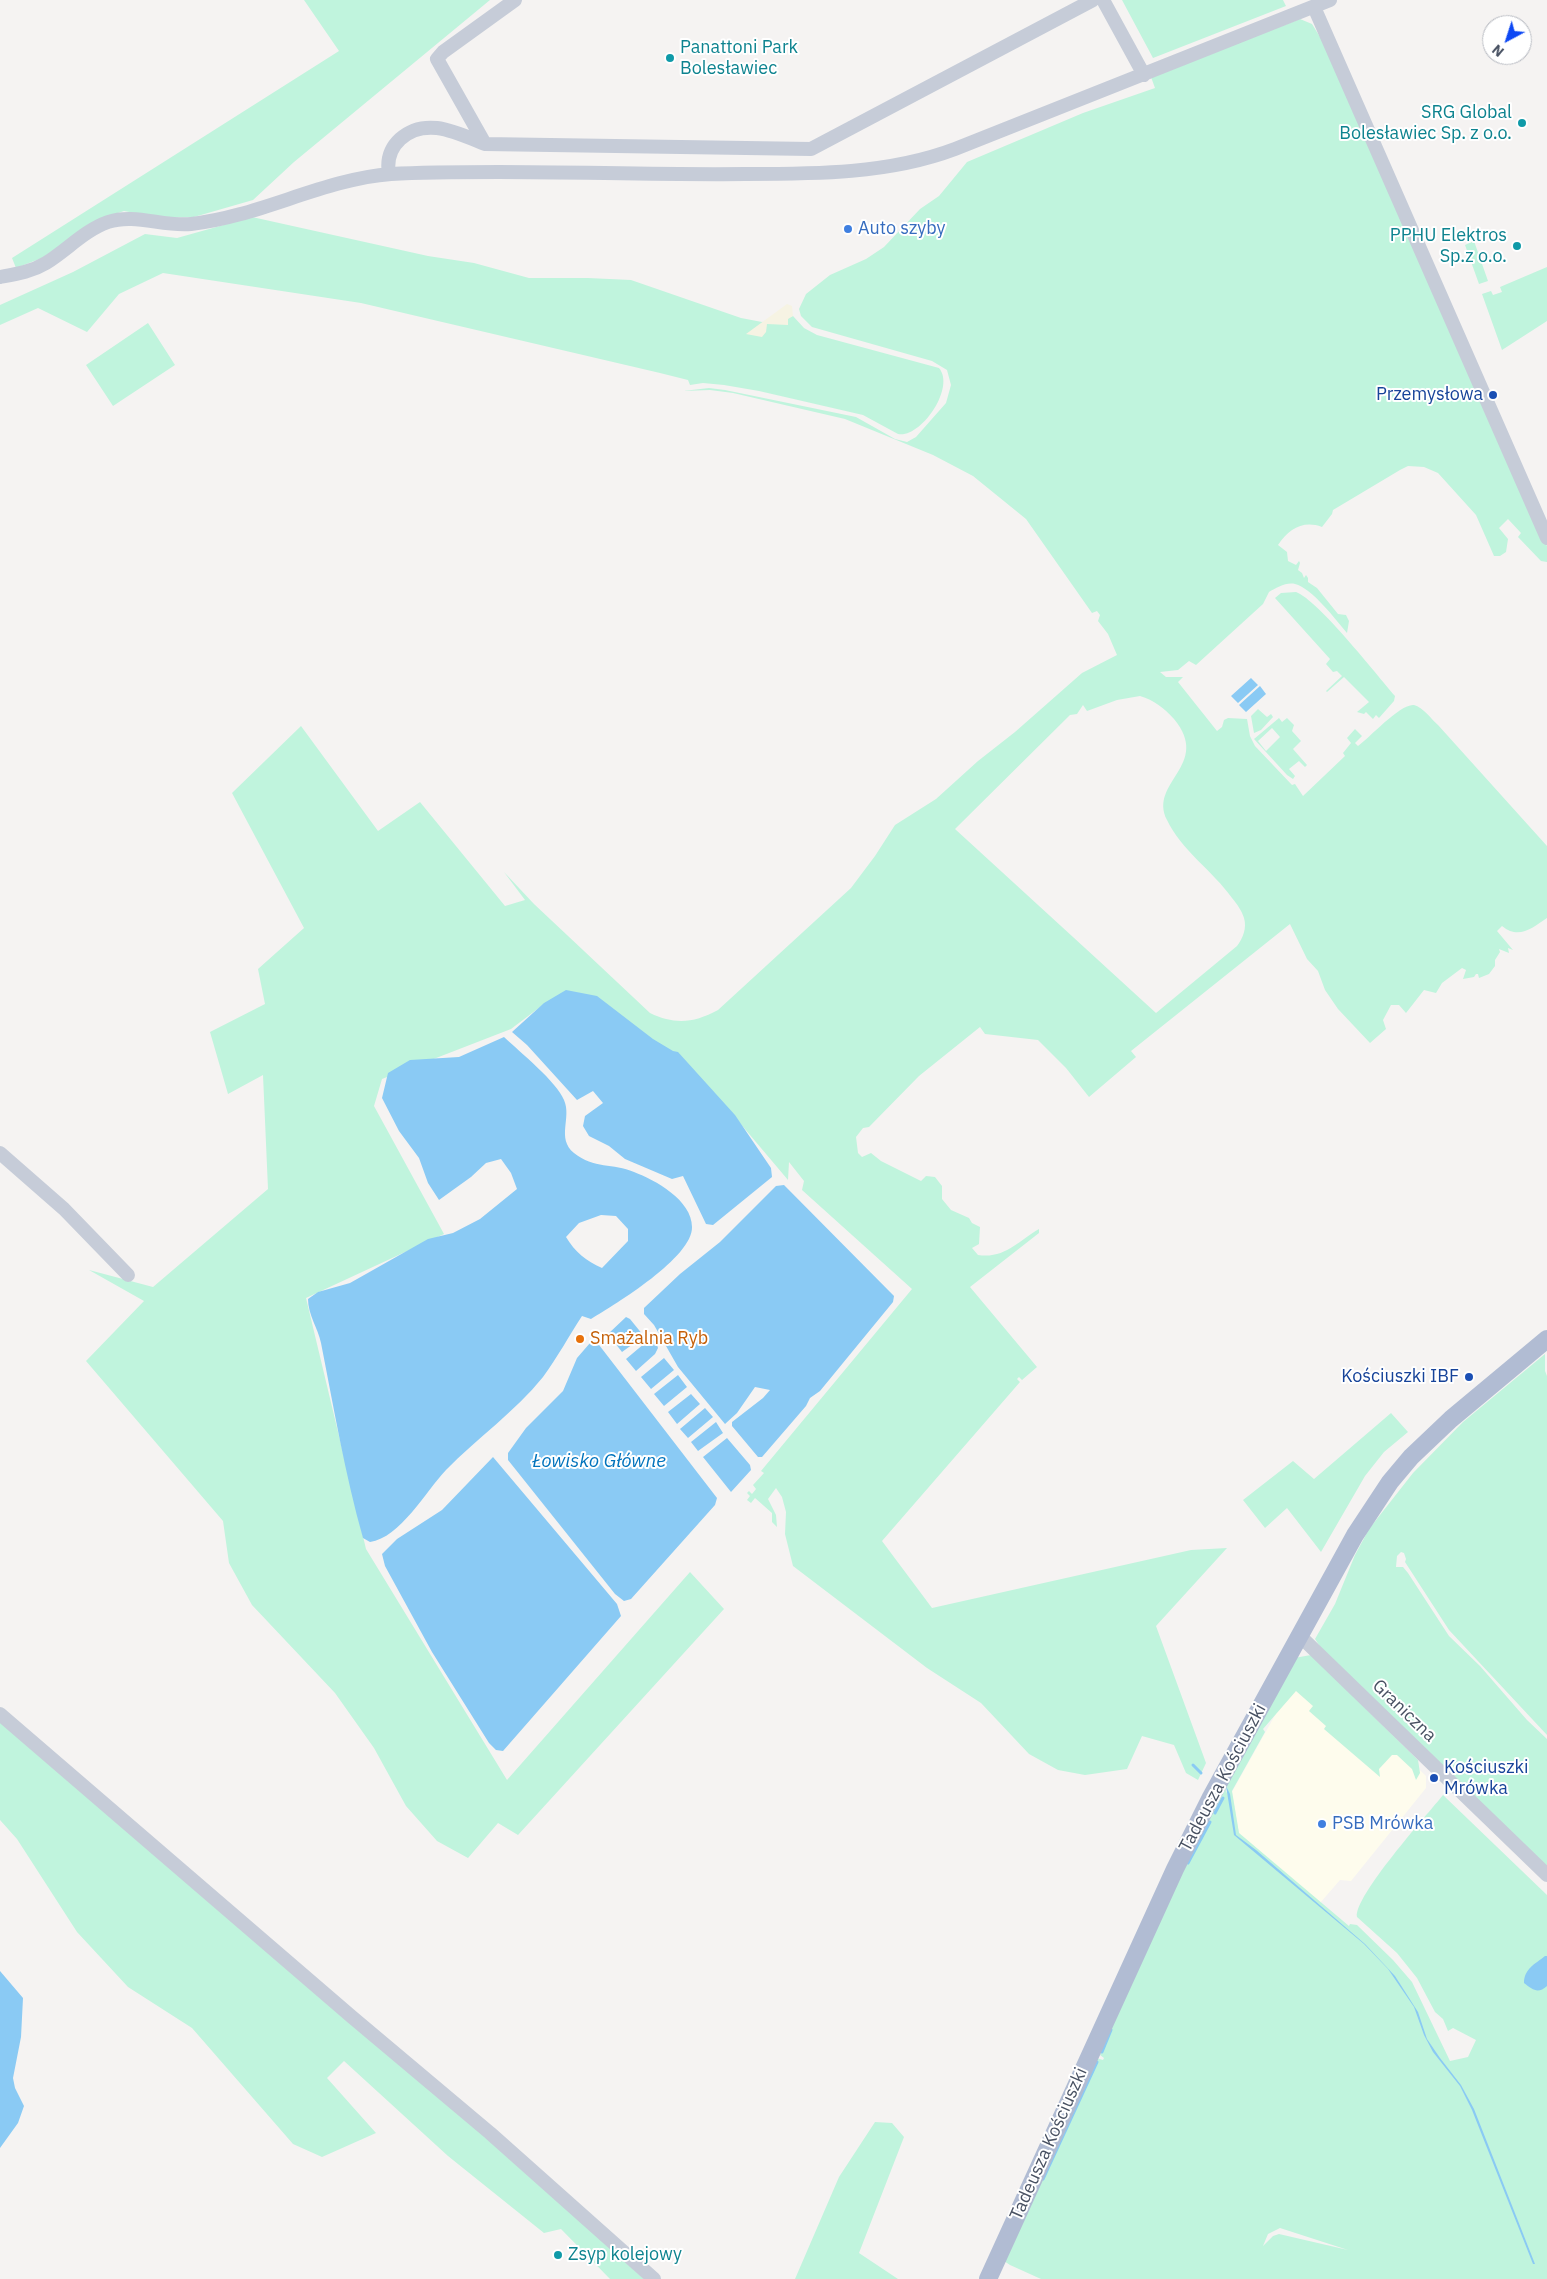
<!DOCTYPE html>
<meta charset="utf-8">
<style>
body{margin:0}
#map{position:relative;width:1547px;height:2279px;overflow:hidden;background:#f5f3f2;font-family:"IBM Plex Sans",sans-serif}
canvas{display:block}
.north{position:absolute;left:1482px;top:15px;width:50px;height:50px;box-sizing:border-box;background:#fff;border:1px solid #b6b9c0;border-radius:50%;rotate:220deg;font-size:14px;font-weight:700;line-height:20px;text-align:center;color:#485162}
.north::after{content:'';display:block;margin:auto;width:18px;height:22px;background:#0d48f4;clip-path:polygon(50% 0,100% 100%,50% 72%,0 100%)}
</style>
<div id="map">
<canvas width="1547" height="2279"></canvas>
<div class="north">N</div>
</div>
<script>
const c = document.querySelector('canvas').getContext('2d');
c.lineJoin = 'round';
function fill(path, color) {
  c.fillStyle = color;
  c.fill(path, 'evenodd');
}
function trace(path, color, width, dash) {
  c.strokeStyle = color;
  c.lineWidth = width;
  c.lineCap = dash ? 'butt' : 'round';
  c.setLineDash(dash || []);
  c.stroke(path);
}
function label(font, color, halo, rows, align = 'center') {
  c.font = font + ' "IBM Plex Sans",sans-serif';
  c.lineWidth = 4;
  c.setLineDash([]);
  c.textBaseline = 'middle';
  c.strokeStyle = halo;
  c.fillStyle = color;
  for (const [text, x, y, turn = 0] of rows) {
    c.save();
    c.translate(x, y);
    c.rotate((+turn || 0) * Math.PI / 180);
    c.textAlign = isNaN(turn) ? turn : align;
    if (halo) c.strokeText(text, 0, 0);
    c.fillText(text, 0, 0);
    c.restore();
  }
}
const commercial = new Path2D(`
 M 1306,1660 L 1426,1776 L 1426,1788 L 1351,1881 L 1340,1880 L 1320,1903 L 1239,1833 L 1232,1792 Z`);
const green = new Path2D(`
 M 304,0 L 490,0 L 294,162 L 253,200 L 194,217 L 163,218 L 124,211 L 97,220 L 42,258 L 16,268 L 12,258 L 339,51 Z
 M 1122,0 L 1283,0 L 1286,6 L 1153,58 Z
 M 1300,19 L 1312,24 L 1325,45 L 1547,546 L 1547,562 L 1541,561 L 1518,537 L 1521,533 L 1508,519 L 1499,528 L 1508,539 L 1506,552 L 1500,556 L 1494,556 L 1476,515 L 1438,473 L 1424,467 L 1408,466 L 1400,470 L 1333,510 L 1332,514 L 1322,527 C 1303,520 1289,529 1278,545 L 1287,552 L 1288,561 L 1296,565 L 1299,561 L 1300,563 L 1298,570 L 1302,573 L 1304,578 L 1306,575 L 1308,578 L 1308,582 L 1317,588 L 1338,614 L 1346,615 L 1349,621 L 1347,633 C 1336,620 1312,588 1295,584 C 1286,582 1276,588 1269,592 L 1263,604 L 1196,665 L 1189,661 L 1178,670 L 1160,672 L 1166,677 L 1183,677 L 1178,682 L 1217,731 L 1222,727 L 1224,720 L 1228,718 L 1247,719 L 1250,736 L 1255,746 L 1292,785 L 1295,784 L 1303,796 L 1345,756 L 1343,753 L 1351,743 L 1347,738 L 1355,729 L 1362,736 L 1355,743 L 1358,746 C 1369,738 1401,703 1414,705 C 1423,707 1431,719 1438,725 L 1547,846 L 1547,918 C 1532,928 1519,940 1502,926 L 1497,931 L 1513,950 L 1508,948 L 1509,953 L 1499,949 L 1500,952 L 1495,960 L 1495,966 L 1489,974 L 1479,978 L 1478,974 L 1476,974 L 1474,977 L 1463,979 L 1466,970 L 1462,968 L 1442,983 L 1436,993 L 1424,990 L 1406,1013 L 1399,1005 L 1391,1005 L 1383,1020 L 1386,1029 L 1370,1043 L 1338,1009 L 1325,990 L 1318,971 L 1307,959 L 1290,924 L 1131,1051 L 1136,1057 L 1089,1097 L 1066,1068 L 1038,1040 L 985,1034 L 980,1027 L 919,1076 L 869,1127 L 863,1128 L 856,1137 L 858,1153 L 862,1157 L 871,1153 L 881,1161 L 921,1181 L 926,1176 L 935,1177 L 942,1186 L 942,1199 L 951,1210 L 969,1218 L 972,1223 L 980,1227 L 979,1244 L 972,1248 L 978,1255 C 1005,1259 1018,1241 1039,1229 L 1039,1233 L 970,1287 L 1037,1367 L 1022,1380 L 1019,1377 L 1017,1379 L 1020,1382 L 882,1541 L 932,1608 L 1191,1550 L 1227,1548 L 1156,1626 L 1206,1763 L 1198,1780 L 1186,1773 L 1174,1745 L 1142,1736 L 1127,1769 L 1085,1775 L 1058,1770 L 1029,1754 L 981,1703 L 927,1668 L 793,1566 L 785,1534 L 786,1512 L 782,1497 L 776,1488 L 768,1499 L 776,1515 L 777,1527 L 772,1522 L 772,1513 L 755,1498 L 751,1503 L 747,1500 L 750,1496 L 747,1493 L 749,1491 L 752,1494 L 756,1489 L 753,1485 L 764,1473 L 761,1471 L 912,1289 L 802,1190 L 804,1181 L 789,1162 L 788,1180 L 739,1122 L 544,1004 L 511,1029 L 382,1079 L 374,1106 L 444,1234 L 306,1298 L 366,1549 L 507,1780 L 690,1572 L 724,1609 L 518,1835 L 498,1823 L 468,1858 L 437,1841 L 406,1806 L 374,1748 L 335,1693 L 252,1605 L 229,1563 L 223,1521 L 86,1361 L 144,1301 L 89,1270 L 153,1287 L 268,1189 L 263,1075 L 228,1094 L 210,1032 L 265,1004 L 258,969 L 304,928 L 232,793 L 301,726 L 378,831 L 420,802 L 505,906 L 525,900 L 504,872 L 534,904 L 650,1013 C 675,1025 694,1023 718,1010 L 851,888 L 875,856 L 895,825 L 936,799 L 978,761 L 1015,732 L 1082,673 L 1117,655 L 1108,634 L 1098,621 L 1100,615 L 1097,611 L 1092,613 L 1026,519 L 973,476 L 933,455 L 845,419 L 733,393 L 710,390 L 683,391 L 709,388 L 725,390 L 856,417 L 895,439 L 907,442 L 916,437 L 946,403 L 951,385 L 947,370 L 932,361 L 812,327 L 801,316 L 799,309 L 806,294 L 830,275 L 866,259 L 884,247 L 920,209 L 939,196 L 967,162 L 1083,113 L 1155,88 L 1151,77 ZM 1140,696 C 1154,700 1164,708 1174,719 C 1212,765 1148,782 1167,820 C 1181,850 1213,871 1232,898 C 1237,904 1242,911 1244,918 C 1247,928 1243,938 1237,946 L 1156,1013 L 955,829 L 1070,715 L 1077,714 L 1083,705 L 1087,711 L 1117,700 Z
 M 252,217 L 428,256 L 474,263 L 529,278 L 588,278 L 631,280 L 741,318 L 762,322 L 793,316 L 804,328 L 817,335 L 939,368 C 956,388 920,439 898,434 L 863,415 L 759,391 L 724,385 L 703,383 L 690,385 L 688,380 L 660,373 L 361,303 L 163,273 L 119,294 L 87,332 L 38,308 L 0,325 L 0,305 L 73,272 L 145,234 L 177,238 Z
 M 1474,241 L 1488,281 L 1479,284 L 1465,245 Z
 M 1547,267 L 1547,321 L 1502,350 L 1482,294 L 1491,291 L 1493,295 L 1502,292 L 1500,287 Z
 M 148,323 L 175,365 L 113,406 L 86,365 Z
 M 1296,592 C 1318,600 1376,674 1395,696 L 1394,701 L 1379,718 L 1376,715 L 1373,719 L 1366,712 L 1364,714 L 1357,712 L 1369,702 L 1344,677 L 1327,692 L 1326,691 L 1342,676 L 1337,671 L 1333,672 L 1326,664 L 1330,659 L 1275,598 L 1281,593 Z
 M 1258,709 L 1267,717 L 1271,714 L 1273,717 L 1261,730 L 1254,733 L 1251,716 Z
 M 1279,718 L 1282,722 L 1287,718 L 1294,725 L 1292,731 L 1301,741 L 1293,749 L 1307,765 L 1305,767 L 1299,761 L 1289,769 L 1295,776 L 1293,779 L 1287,775 L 1254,739 ZM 1272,728 L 1280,737 L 1266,751 L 1258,741 Z
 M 1545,1354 L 1545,1371 L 1547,1376 L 1547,1735 L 1449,1630 L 1405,1562 L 1406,1559 L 1404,1553 L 1401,1552 L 1397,1556 L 1396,1567 L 1403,1567 L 1408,1573 L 1449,1636 L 1480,1666 L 1527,1720 L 1547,1739 L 1547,1871 L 1327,1657 L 1315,1639 L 1335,1604 L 1355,1555 L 1369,1529 L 1413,1473 L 1463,1422 Z
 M 1391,1413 L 1408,1432 L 1384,1452 L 1365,1476 L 1321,1552 L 1287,1508 L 1265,1528 L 1243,1500 L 1293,1461 L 1314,1479 Z
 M 1311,1655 L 1418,1760 L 1420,1773 L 1416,1780 L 1412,1769 L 1397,1755 L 1392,1755 L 1379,1769 L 1380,1777 L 1324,1729 L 1326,1726 L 1309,1711 L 1313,1706 L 1296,1691 L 1263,1729 L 1265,1732 L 1232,1791 L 1239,1833 L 1349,1926 L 1350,1924 L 1357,1925 L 1393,1960 L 1412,1982 L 1450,2061 L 1468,2057 L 1476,2040 L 1453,2028 L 1448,2031 L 1443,2019 L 1435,2012 L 1417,1978 L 1397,1953 L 1357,1917 C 1354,1896 1427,1815 1443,1795 L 1547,1895 L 1547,2279 L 1041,2279 L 1010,2265 L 1004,2261 L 1096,2058 L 1103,2060 L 1104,2058 L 1100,2055 L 1163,1905 L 1225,1788 L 1228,1796 L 1226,1786 L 1294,1658 ZM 1280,2228 L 1348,2250 L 1279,2234 L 1273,2236 L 1263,2246 L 1268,2234 Z
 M 0,1719 L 439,2094 L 644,2279 L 610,2279 L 561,2229 L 544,2233 L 448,2156 L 344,2061 L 327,2078 L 376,2133 L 322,2157 L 293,2144 L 192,2028 L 128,1987 L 77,1932 L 17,1839 L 0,1820 Z
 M 875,2122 L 892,2123 L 904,2137 L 859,2253 L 898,2279 L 795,2279 L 839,2177 Z`);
const sand = new Path2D(`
 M 787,304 L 792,306 L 793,316 L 788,319 L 788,325 L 767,324 L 766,332 L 762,337 L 746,334 Z`);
const water = new Path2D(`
 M 1251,678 L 1258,685 L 1238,703 L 1231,696 Z
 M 1260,686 L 1266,694 L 1246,712 L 1239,705 Z
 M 566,990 L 597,996 L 653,1039 L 673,1051 L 678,1052 L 735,1115 L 771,1168 L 772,1177 L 713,1225 L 706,1224 L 683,1176 L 672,1179 L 625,1159 L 609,1146 L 589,1136 L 583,1126 L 585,1116 L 603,1103 L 593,1091 L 577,1100 L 527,1045 L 512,1032 L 544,1003 Z
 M 504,1037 C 520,1052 557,1082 564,1100 C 572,1118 556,1138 574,1153 C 594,1169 613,1163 634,1172 C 655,1180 692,1200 692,1227 C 693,1257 616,1304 591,1319 L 582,1316 C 569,1336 557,1358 543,1377 C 515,1412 477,1438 446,1470 C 426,1491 400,1538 370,1542 L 363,1538 C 345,1474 334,1409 321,1343 C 318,1328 308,1315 308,1299 L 318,1292 L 350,1283 L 428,1239 L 453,1233 L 480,1219 L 517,1189 L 511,1173 L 501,1159 L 486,1163 L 471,1177 L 439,1200 L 428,1183 L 419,1158 L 399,1131 L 382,1098 L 388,1073 L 410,1060 L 459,1057 ZM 601,1215 L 616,1216 L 628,1229 L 628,1241 L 602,1268 C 586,1261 575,1252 566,1237 L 579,1223 Z
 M 784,1185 L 894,1296 L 893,1302 L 820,1391 L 810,1398 L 806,1406 L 762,1457 L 758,1457 L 732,1426 L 732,1422 L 763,1398 L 770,1390 L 755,1387 L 737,1413 L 725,1424 L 678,1367 L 654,1325 L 644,1314 L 644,1308 L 680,1274 L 720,1242 L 776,1186 Z
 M 626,1317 L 630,1319 L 643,1335 L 640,1339 L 622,1352 L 608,1334 Z
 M 651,1338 L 656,1342 L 658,1348 L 655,1354 L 636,1371 L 626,1359 Z
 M 596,1341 L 717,1498 L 715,1505 L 631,1599 L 624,1601 L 615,1594 L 508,1460 L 508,1453 L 526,1428 L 563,1391 L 577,1358 L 590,1343 Z
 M 664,1358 L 674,1370 L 651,1389 L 641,1377 Z
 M 678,1375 L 687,1387 L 664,1406 L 654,1394 Z
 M 691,1394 L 700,1404 L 677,1424 L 668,1412 Z
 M 705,1408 L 713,1417 L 688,1438 L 680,1429 Z
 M 716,1422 L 723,1433 L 698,1451 L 691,1442 Z
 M 727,1438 L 750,1465 L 751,1470 L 731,1492 L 703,1457 Z
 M 493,1457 L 617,1604 L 621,1616 L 503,1751 L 496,1750 L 489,1743 L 432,1652 L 385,1566 L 382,1554 L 397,1539 L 442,1510 Z
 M 1226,1786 L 1230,1794 L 1236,1835 L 1256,1850 L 1365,1944 L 1395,1976 L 1418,2012 L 1427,2039 L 1440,2058 L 1461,2085 L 1474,2109 L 1535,2264 L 1533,2264 L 1472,2110 L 1460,2086 L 1433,2052 L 1424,2035 L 1414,2007 L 1388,1969 L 1364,1944 L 1234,1835 Z
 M 1545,1956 L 1547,1956 L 1547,1986 C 1538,1994 1533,1990 1524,1983 C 1524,1969 1535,1964 1545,1956 Z
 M 0,1971 L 23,1998 L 21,2037 L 13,2078 L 15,2088 L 24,2106 L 18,2123 L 0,2148 Z`);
const stream = new Path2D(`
 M 1193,1765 L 1201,1773
 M 1215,1813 L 1223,1798
 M 1188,1863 L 1210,1822
 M 1102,2052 L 1111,2030
 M 1043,2179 L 1097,2062`);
const minor = new Path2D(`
 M 1103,0 L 1144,75
 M 1314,7 L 1547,538
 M 485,144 L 437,59 L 443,52 L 515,0
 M 389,174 C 384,145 408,125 437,128 C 453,130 470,138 485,144 L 811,149 L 1093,0
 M 0,277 C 17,274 31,272 46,263 C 67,250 85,230 108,222 C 135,213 163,227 191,224 C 258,217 324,179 391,174 C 427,172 463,172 499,172 C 581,172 663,175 745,174 C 815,174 889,174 955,149 L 1330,0
 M 0,1153 L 64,1209 L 128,1275
 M 1300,1636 L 1547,1875
 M 0,1714 L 352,2017 L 490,2133 L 654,2279`);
const major = new Path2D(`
 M 988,2279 L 1175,1869 L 1211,1797 L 1355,1535 L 1390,1482 L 1411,1457 L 1451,1419 L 1547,1339`);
const markers = [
 [670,58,5,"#0f9aa8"],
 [1522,123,5,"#0f9aa8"],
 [848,229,5,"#3f7fe0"],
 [1517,246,5,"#0f9aa8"],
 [1493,395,5,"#1a4fb4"],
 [580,1339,5,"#e8710a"],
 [1469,1377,5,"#1a4fb4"],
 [1434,1778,5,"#1a4fb4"],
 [1322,1824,5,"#3f7fe0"],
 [558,2255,5,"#0f9aa8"]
];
const cultureNames = [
 ["Panattoni Park",680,48],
 ["Bolesławiec",680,69],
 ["SRG Global",1512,113,"right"],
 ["Bolesławiec Sp. z o.o.",1512,134,"right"],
 ["PPHU Elektros",1507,236,"right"],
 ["Sp.z o.o.",1507,257,"right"],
 ["Zsyp kolejowy",568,2255]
];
const shopNames = [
 ["Auto szyby",858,229],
 ["PSB Mrówka",1332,1824]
];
const transitNames = [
 ["Przemysłowa",1483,395],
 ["Kościuszki IBF",1459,1377],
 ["Kościuszki",1444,1768,"left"],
 ["Mrówka",1444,1789,"left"]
];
const foodNames = [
 ["Smażalnia Ryb",590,1339]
];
const streetNames = [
 ["Graniczna",1404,1711,44],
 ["Tadeusza Kościuszki",1223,1778,-62],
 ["Tadeusza Kościuszki",1049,2144,-66]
];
const waterNames = [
 ["Łowisko Główne",599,1462]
];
fill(commercial, '#fefced');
fill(green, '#c0f4dd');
fill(sand, '#f6f3e3');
fill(water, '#8acaf4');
trace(stream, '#8acaf4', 3);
trace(minor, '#c6ccd8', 14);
trace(major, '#b1bcd3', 18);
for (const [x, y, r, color] of markers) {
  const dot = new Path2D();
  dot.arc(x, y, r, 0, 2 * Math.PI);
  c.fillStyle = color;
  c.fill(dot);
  trace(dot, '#fff', 2);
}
label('18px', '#0d838f', '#fff', cultureNames, 'left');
label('18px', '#366cbe', '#fff', shopNames, 'left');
label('18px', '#164399', '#fff', transitNames, 'right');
label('18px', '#c56008', '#fff', foodNames, 'left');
label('18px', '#485162', '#fff', streetNames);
label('italic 19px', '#0173bc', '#fff', waterNames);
</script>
